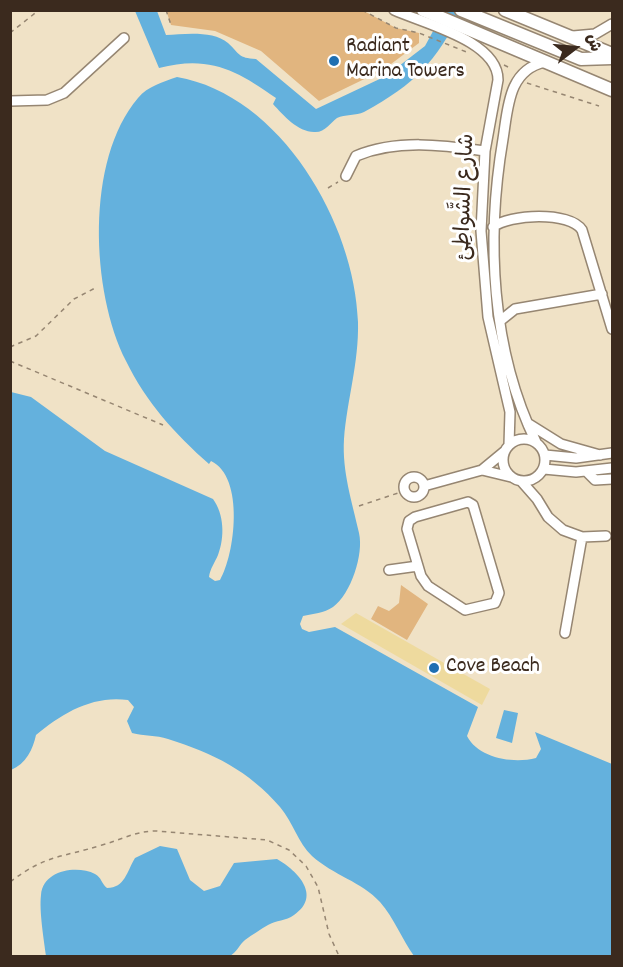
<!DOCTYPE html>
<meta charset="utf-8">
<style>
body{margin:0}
#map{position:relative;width:623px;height:967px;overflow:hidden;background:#f0e2c6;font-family:Dekko,"Playpen Sans Arabic",sans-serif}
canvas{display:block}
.frame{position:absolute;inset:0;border:12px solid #3b2a1e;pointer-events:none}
.north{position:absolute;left:545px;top:18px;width:60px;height:60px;-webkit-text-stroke:4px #fff;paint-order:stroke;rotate:74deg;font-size:16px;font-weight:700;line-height:24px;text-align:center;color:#3b2a1e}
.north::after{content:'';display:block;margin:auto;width:21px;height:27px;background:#3b2a1e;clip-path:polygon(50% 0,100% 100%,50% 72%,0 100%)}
</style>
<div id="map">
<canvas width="623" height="967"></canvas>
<div class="frame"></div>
<div class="north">ش</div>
</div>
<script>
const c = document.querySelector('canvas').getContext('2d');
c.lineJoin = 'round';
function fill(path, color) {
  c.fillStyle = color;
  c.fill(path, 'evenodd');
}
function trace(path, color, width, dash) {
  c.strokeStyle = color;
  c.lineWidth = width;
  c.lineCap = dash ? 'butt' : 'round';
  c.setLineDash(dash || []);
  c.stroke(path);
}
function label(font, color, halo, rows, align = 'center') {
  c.font = font + ' Dekko,"Playpen Sans Arabic",sans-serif';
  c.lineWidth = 6;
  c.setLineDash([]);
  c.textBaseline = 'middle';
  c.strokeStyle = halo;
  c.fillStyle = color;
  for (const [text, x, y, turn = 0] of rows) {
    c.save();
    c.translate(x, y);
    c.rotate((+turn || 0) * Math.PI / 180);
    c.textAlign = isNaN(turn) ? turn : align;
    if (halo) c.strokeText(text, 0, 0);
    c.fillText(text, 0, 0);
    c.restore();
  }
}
const sand = new Path2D(`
 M 356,613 L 490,689 L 482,705 L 341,624 Z`);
const water = new Path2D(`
 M 135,11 L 157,11 L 166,35 C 184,34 213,30 228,43 C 240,54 238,58 256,59 L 316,109 L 386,76 L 425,46 L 444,11 L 462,11 C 434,63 417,83 364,112 C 356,116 345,114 337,118 C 330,123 325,133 314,132 C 298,132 283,115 273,104 L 276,98 C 236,70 209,55 159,68 Z
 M 177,77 C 281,95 355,224 358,322 C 359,363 347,400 344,439 C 342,472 352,501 359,533 C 364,554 351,594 333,607 C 324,613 313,614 303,616 L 300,624 L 302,629 L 309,632 L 335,627 L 478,707 L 467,736 C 478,758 513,764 536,758 L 541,749 L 535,732 L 612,764 L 612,956 L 414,956 C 402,939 394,918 380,902 C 362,882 333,875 312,856 C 298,843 293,822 280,807 C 249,771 213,753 168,739 C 156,735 144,736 132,733 L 127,721 L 134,707 L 128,700 C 93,695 62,713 36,735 C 33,749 26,764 11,770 L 11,392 L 31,397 L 105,451 L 213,499 C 224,514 225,537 218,555 C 215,562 210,569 209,577 L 215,581 L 220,580 C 235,555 245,477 211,461 L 209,464 C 175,434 146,402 126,361 C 91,292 85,160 138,98 C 148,86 163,82 177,77 Z
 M 504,710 L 518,713 L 512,743 L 496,738 Z
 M 160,846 L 177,849 L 190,880 L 204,891 L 220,886 L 234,863 L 277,859 C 298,871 322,896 294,915 C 286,921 276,920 268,925 C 261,929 252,935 245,940 C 239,945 237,952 230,956 L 46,956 C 44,940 39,911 41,895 C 43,870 77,865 95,874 C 102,878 101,883 107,888 C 125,888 127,871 135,858 Z`);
const building = new Path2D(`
 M 166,10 L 362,10 L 396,28 L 419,33 L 419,43 L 383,70 L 319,101 L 261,51 L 215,31 L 171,25 Z
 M 401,585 L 428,604 L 407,640 L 371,619 L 378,606 L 389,611 L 399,603 Z`);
const path = new Path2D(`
 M 166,10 L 171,25
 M 362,10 L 396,28 L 419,33 L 469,53
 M 10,33 L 39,10
 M 504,65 L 510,68
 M 527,83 L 599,106
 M 328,188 L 338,182
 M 10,347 L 36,336 L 74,299 L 97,287
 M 10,361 L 163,425
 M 359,506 L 404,491
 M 10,882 C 47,854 61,858 102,845 C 121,840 135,831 156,831 L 267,840 L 289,850 L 306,866 L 318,887 L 329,934 L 339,956`);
const minor = new Path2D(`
 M 394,10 C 425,24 498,41 498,80 L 485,151 L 481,231 L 488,317 L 510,412 L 509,445
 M 573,36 L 595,34 L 612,24
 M 10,101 L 47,100 L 64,93 L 124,38
 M 346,176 L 356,156 C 397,139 442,145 485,151
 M 493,227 C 509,214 570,211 582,230 L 612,329
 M 500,321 L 515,309 L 602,294
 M 529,424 L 561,444 L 600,455
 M503 460a21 21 0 1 1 42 0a21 21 0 1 1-42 0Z
 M 536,442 C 491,350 486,239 503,139 C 508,108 508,70 545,62
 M 545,455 L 576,458 L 612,453
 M 544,469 L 576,472 L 612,468
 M 482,470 L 511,477
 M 587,472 L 595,480 L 612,479
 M404 487a10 10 0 1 1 20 0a10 10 0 1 1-20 0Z
 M 522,482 L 537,499 L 548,517 L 563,530 L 582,537 L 606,536
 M 424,486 L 482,470 L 505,451
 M 468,502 L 473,505 L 499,593 L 495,603 L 465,610 L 428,586 L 421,576 L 407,529 L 409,521 L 415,517 Z
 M 389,570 L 418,566
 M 565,633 L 582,537`);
const major = new Path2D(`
 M 423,10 L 612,90
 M 461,10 L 581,59 L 612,58
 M 505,10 L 612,54`);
const markers = [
 [334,61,6,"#1f6fb2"],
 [434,668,6,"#1f6fb2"]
];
const poiNames = [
 ["Radiant",346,48],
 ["Marina Towers",346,73],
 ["Cove Beach",446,668]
];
const streetNames = [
 ["شارع الشَّواطِئ",467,197,-88]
];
fill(sand, '#eeda9e');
fill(water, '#64b1dd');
fill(building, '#e1b57f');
trace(minor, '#968672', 12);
trace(major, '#968672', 15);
trace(path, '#968672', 1.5, [4.5, 4.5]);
trace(minor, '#fff', 9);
trace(major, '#fff', 12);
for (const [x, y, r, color] of markers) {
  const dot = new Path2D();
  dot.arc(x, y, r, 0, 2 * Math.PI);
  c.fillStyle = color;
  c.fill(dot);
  trace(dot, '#fff', 2);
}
label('22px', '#3b2a1e', '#fff', poiNames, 'left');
label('22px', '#3b2a1e', '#fff', streetNames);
</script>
